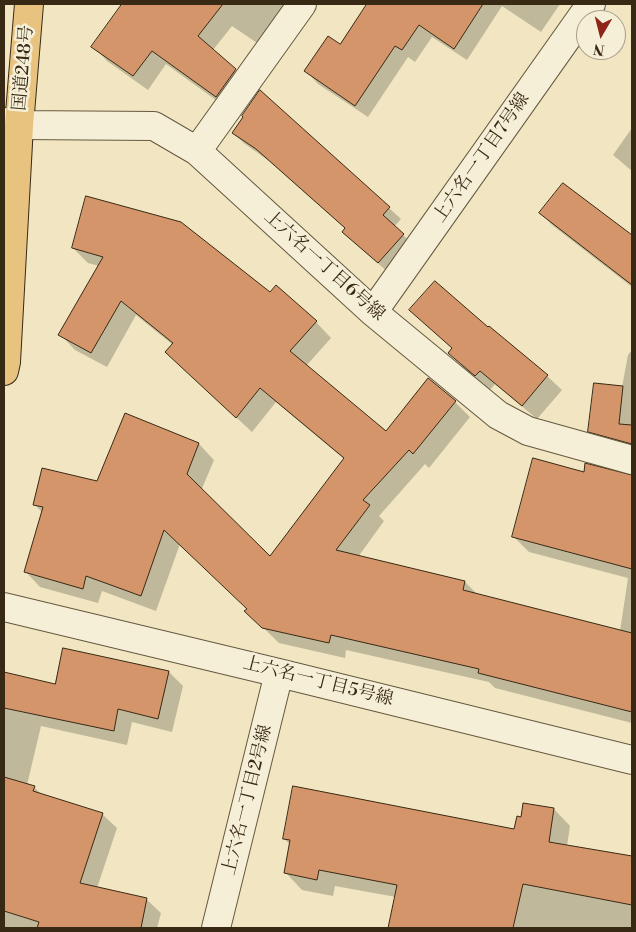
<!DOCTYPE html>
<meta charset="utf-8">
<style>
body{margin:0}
#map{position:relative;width:636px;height:932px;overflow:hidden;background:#f1e6c1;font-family:"Libre Bodoni",serif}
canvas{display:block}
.frame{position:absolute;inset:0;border:5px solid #382915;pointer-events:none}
.north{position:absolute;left:576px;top:10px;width:50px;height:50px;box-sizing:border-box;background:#f6efd7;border:1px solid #aaa089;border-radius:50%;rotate:188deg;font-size:14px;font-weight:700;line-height:20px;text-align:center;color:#382915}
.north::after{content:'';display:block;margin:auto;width:18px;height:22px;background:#8f2418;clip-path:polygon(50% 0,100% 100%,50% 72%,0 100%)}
</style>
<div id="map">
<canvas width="636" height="932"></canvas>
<div class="frame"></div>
<div class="north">N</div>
</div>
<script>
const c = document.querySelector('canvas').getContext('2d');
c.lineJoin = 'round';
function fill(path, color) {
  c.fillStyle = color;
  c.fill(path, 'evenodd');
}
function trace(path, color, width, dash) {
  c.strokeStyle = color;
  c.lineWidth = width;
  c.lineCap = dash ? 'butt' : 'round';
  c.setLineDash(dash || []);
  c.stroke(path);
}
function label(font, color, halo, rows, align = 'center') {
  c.font = font + ' "Libre Bodoni","Noto Serif JP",serif';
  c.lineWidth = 5;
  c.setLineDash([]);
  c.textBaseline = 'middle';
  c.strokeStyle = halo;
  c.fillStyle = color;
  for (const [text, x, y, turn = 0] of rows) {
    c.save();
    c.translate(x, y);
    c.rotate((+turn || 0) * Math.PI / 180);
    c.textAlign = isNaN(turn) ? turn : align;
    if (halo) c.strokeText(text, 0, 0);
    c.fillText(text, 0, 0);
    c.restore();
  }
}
const shadow = new Path2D(`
 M 124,4 L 284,4 L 286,6 L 260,45 L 232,26 L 213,50 L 250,85 L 231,111 L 166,64 L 148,90 L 107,61 L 93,46 Z
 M 369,4 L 560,4 L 541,32 L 502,6 L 467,60 L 432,37 L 415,62 L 408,57 L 368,117 L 318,84 L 306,71 L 340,46 Z
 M 632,128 L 632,171 L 613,155 Z
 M 233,133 L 389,208 L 401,219 L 394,227 L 415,246 L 390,274 L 355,243 L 346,229 L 269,161 L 245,144 Z
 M 563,185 L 632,236 L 632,287 L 552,225 L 541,213 Z
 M 73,248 L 270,294 L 316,322 L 331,338 L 306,366 L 386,433 L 455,402 L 470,417 L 429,468 L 425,464 L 379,516 L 384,521 L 358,557 L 465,582 L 478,595 L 620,631 L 628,578 L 529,552 L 513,536 L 585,474 L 626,476 L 632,482 L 632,723 L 495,688 L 489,682 L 346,650 L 345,658 L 279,643 L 246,611 L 248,609 L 180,544 L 156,611 L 102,591 L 98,603 L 40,587 L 25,571 L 42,512 L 35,505 L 97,482 L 126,415 L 199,444 L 214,460 L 201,491 L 271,558 L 344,459 L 276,402 L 252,432 L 182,367 L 173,345 L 136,315 L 107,367 L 75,350 L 60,334 L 99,266 L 88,263 Z
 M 410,310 L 488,329 L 547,376 L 562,390 L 537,419 L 495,384 L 490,390 L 464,368 L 450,353 L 453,349 Z
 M 632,350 L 632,454 L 605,447 L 590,431 L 622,387 L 628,355 Z
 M 169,672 L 183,686 L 172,732 L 132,722 L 127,745 L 41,726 L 27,785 L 34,787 L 42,795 L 102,814 L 117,828 L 97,888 L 146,899 L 161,913 L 157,928 L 4,928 L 4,674 L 56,686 Z
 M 554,809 L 570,826 L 567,846 L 632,857 L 632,928 L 389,928 L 396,897 L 335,886 L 333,896 L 302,890 L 286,873 L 291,845 L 284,839 L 515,830 L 522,818 Z`);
const building = new Path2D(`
 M 122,4 L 223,4 L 198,36 L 236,69 L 216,97 L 152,51 L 133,76 L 91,47 Z
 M 367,4 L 483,4 L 454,49 L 419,25 L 402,50 L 395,46 L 355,106 L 304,71 L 328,36 L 340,44 Z
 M 260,90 L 390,207 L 383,215 L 404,234 L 378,263 L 342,232 L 345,228 L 256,149 L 232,133 L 243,117 L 242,116 Z
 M 563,183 L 632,235 L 632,285 L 539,213 Z
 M 86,196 L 181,222 L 270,292 L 276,285 L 317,321 L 290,351 L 386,431 L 428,378 L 456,401 L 413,454 L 409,450 L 363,500 L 370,505 L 336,550 L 465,581 L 463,590 L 632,633 L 632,712 L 478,673 L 479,669 L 331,635 L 329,643 L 262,628 L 244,611 L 247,609 L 164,530 L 141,596 L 86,576 L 83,589 L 24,572 L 43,507 L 33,505 L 42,468 L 97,481 L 125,413 L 199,443 L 187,474 L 270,556 L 344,458 L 260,388 L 236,418 L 165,352 L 173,343 L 121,301 L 91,353 L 58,335 L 103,257 L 72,248 Z
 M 435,281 L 488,327 L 489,326 L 548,375 L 522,406 L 480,371 L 475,376 L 448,353 L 452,348 L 409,310 Z
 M 594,383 L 623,386 L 619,424 L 632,425 L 632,444 L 588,432 Z
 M 533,458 L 584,472 L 585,463 L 632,475 L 632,569 L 512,537 Z
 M 63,648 L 169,671 L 158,719 L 118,709 L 114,731 L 4,708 L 4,672 L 55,684 Z
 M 4,777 L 35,786 L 33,791 L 103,813 L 80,883 L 147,898 L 141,928 L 37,928 L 39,922 L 4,911 Z
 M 293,786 L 514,829 L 517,816 L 521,817 L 523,803 L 554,808 L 549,842 L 632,856 L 632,905 L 523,884 L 513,928 L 388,928 L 397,885 L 319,870 L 317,880 L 284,873 L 290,840 L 283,839 Z`);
const minor = new Path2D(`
 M 4,122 L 19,125 L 154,126 L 197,151 L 373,312 L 498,415 L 528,431 L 632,460
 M 197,151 L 302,4
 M 373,312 L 591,4
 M 4,607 L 279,673 L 632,760
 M 216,928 L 279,673`);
const trunk = new Path2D(`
 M 4,371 L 6,362 L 19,125 L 29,4`);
const streetNames = [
 ["国道248号",24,68,-85],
 ["上六名一丁目7号線",482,158,-55],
 ["上六名一丁目6号線",324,266,42],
 ["上六名一丁目5号線",318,682,14],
 ["上六名一丁目2号線",248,800,-76]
];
fill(shadow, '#0003');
fill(building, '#d39569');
trace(building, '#382915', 1);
trace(minor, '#665840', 30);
trace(trunk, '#382915', 30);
trace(minor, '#f6efd7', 28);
trace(trunk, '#e8c380', 28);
label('18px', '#382915', '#f6efd7', streetNames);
</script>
